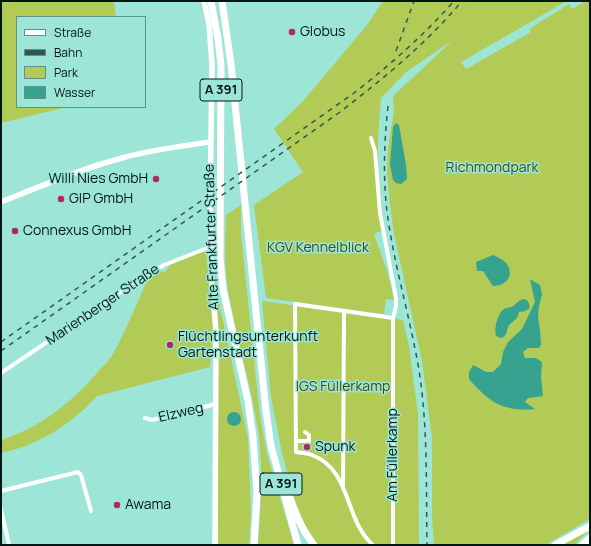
<!DOCTYPE html>
<meta charset="utf-8">
<style>
body{margin:0}
#map{position:relative;width:591px;height:546px;overflow:hidden;background:#9de6d7;font-family:Manrope,sans-serif}
canvas{display:block}
.frame{position:absolute;inset:0;border:2px solid #001713;pointer-events:none}
.legend{position:absolute;left:16px;top:16px;width:130px;height:92px;box-sizing:border-box;background:#9de6d7;border:1px solid #5e9389;margin:0;padding:5px 7px;list-style:none;font-size:12px;color:#001713}
.legend li{display:flex;align-items:center;gap:8px;height:20px}
.legend b{width:20px;border:1px solid #5e9389}
</style>
<div id="map">
<canvas width="591" height="546"></canvas>
<div class="frame"></div>
<ul class="legend">
<li><b style="height:5px;background:#fff"></b>Straße</li>
<li><b style="height:5px;background:#315850"></b>Bahn</li>
<li><b style="height:11px;background:#b1cb56"></b>Park</li>
<li><b style="height:11px;background:#36a290"></b>Wasser</li>
</ul>
</div>
<script>
const c = document.querySelector('canvas').getContext('2d');
c.lineJoin = 'round';
function fill(path, color) {
  c.fillStyle = color;
  c.fill(path, 'evenodd');
}
function trace(path, color, width, dash) {
  c.strokeStyle = color;
  c.lineWidth = width;
  c.lineCap = dash ? 'butt' : 'round';
  c.setLineDash(dash || []);
  c.stroke(path);
}
function label(font, color, halo, rows, align = 'center') {
  c.font = font + ' Manrope,sans-serif';
  c.lineWidth = 3;
  c.setLineDash([]);
  c.textBaseline = 'middle';
  c.strokeStyle = halo;
  c.fillStyle = color;
  for (const [text, x, y, turn = 0] of rows) {
    c.save();
    c.translate(x, y);
    c.rotate((+turn || 0) * Math.PI / 180);
    c.textAlign = isNaN(turn) ? turn : align;
    if (halo) c.strokeText(text, 0, 0);
    c.fillText(text, 0, 0);
    c.restore();
  }
}
const green = new Path2D(`
 M 1,1 L 114,1 L 116,17 L 17,17 L 17,107 L 67,107 L 1,123 Z
 M 383,1 L 567,1 L 461,62 L 466,69 L 531,32 L 529,29 L 569,4 L 572,9 L 586,1 L 590,1 L 590,519 L 545,545 L 434,545 L 432,517 L 432,438 L 422,361 L 394,234 L 390,205 L 387,172 L 388,149 L 394,110 L 393,96 L 453,40 L 405,73 L 381,98 L 378,137 L 378,166 L 384,230 L 374,234 L 388,274 L 394,300 L 386,299 L 384,314 L 266,298 L 254,205 L 303,172 L 274,129 L 303,101 L 352,43 L 367,25 Z
 M 241,205 L 241,234 L 260,416 L 267,454 L 294,545 L 258,545 C 261,509 263,472 259,436 C 252,387 236,339 228,290 C 224,266 225,240 226,215 Z
 M 206,250 L 213,327 L 210,367 L 97,396 C 72,424 39,445 1,453 L 1,440 C 39,428 71,403 97,373 C 102,367 109,361 113,354 C 127,328 138,301 150,274 L 157,271 L 165,272 L 170,265 Z
 M 213,266 L 214,266 L 220,307 L 248,438 L 251,513 L 249,545 L 218,545 L 218,328 Z
 M 262,301 L 403,320 L 409,346 L 418,414 L 419,545 L 318,545 L 306,527 L 296,504 L 282,453 L 271,397 Z
 M 590,529 L 574,545 L 561,545 Z`);
const water = new Path2D(`
 M 396,123 L 399,125 L 406,165 L 407,179 L 401,184 L 396,183 L 393,180 L 390,165 L 393,127 Z
 M 493,255 C 498,257 504,260 507,264 C 515,277 505,286 493,286 L 483,271 L 477,271 L 476,262 Z
 M 530,279 L 540,285 L 542,295 L 539,306 L 538,318 L 540,329 L 541,345 L 539,348 L 528,348 L 523,352 L 525,358 L 536,358 L 542,362 L 541,377 L 543,396 L 528,398 L 525,402 L 535,409 C 503,412 489,402 469,379 L 469,372 L 473,365 L 486,372 L 493,372 L 501,364 L 503,352 L 508,342 L 522,329 L 535,302 Z
 M 524,299 C 529,301 530,304 529,309 L 525,311 L 519,312 L 517,318 L 509,325 C 506,330 508,336 501,338 L 496,336 C 494,328 497,314 504,309 C 507,307 511,308 513,306 C 517,303 519,300 524,299 Z
 M227 419a7 7 0 1 1 14 0a7 7 0 1 1-14 0Z`);
const street = new Path2D(`
 M 371,138 L 375,151 L 380,213 L 396,298 L 396,306 L 393,318
 M 1,373 L 149,273 L 164,265 L 210,247
 M 145,418 L 152,420 L 216,404
 M 296,441 L 309,441 L 309,435 L 305,432
 M 343,486 L 344,311
 M 1,491 L 78,472 L 81,475 L 91,511
 M 1,509 L 9,545
 M 373,545 C 344,520 352,470 312,455 C 307,453 301,453 296,452 L 295,304 L 393,318 L 393,545`);
const secondary = new Path2D(`
 M 204,1 L 209,24 L 212,65 L 210,209 L 212,284 L 216,331 L 215,545
 M 1,202 C 41,186 81,169 122,158 C 151,150 181,146 210,142`);
const highway = new Path2D(`
 M 211,1 L 218,39 L 221,65 L 220,259 L 223,289 L 248,401 L 253,437 L 257,492 L 254,545
 M 222,1 L 231,64 L 266,411 L 271,446 L 298,545
 M 286,486 C 293,507 300,528 314,545
 M 555,545 L 590,526
 M 582,545 L 590,538`);
const rail = new Path2D(`
 M 396,51 L 414,1
 M 388,106 C 384,142 383,177 387,212 C 394,265 410,317 419,370 C 428,428 426,486 427,545
 M 1,342 L 354,93 C 390,65 424,35 454,1
 M 1,351 L 340,112 C 384,78 426,44 462,1`);
const markers = [
 [292,32,4,"#b22763"],
 [156,179,4,"#b22763"],
 [61,199,4,"#b22763"],
 [15,231,4,"#b22763"],
 [170,345,4,"#b22763"],
 [307,447,4,"#b22763"],
 [117,505,4,"#b22763"]
];
const shields = [
 [221,90,42],
 [281,484,42]
];
const shieldNames = [
 ["A 391",221,90],
 ["A 391",281,484]
];
const poiNames = [
 ["Globus",300,32],
 ["Willi Nies GmbH",148,179,"right"],
 ["GIP GmbH",69,199],
 ["Connexus GmbH",23,231],
 ["Flüchtlingsunterkunft",178,337],
 ["Gartenstadt",178,353],
 ["Spunk",315,447],
 ["Awama",125,505]
];
const parkNames = [
 ["Richmondpark",492,168],
 ["KGV Kennelblick",318,248],
 ["IGS Füllerkamp",343,387]
];
const streetNames = [
 ["Alte Frankfurter Straße",212,237,-92],
 ["Marienberger Straße",103,305,-34],
 ["Elzweg",181,413,-13],
 ["Am Füllerkamp",393,455,-90]
];
fill(green, '#b1cb56');
fill(water, '#36a290');
trace(street, '#fff', 4);
trace(secondary, '#fff', 5.5);
trace(highway, '#fff', 7);
trace(rail, '#315850', 1.5, [5, 5]);
for (const [x, y, r, color] of markers) {
  const dot = new Path2D();
  dot.arc(x, y, r, 0, 2 * Math.PI);
  c.fillStyle = color;
  c.fill(dot);
  trace(dot, '#9de6d7', 1.5);
}
for (const [x, y, w] of shields) {
  const box = new Path2D();
  box.roundRect(x - w / 2, y - 11, w, 22, 3);
  c.fillStyle = '#9de6d7';
  c.fill(box);
  trace(box, '#001713', 1);
}
label('bold 13px', '#001713', null, shieldNames);
label('14px', '#001713', '#9de6d7', poiNames, 'left');
label('14px', '#3f4a13', '#9de6d7', parkNames);
label('14px', '#001713', '#9de6d7', streetNames);
</script>
